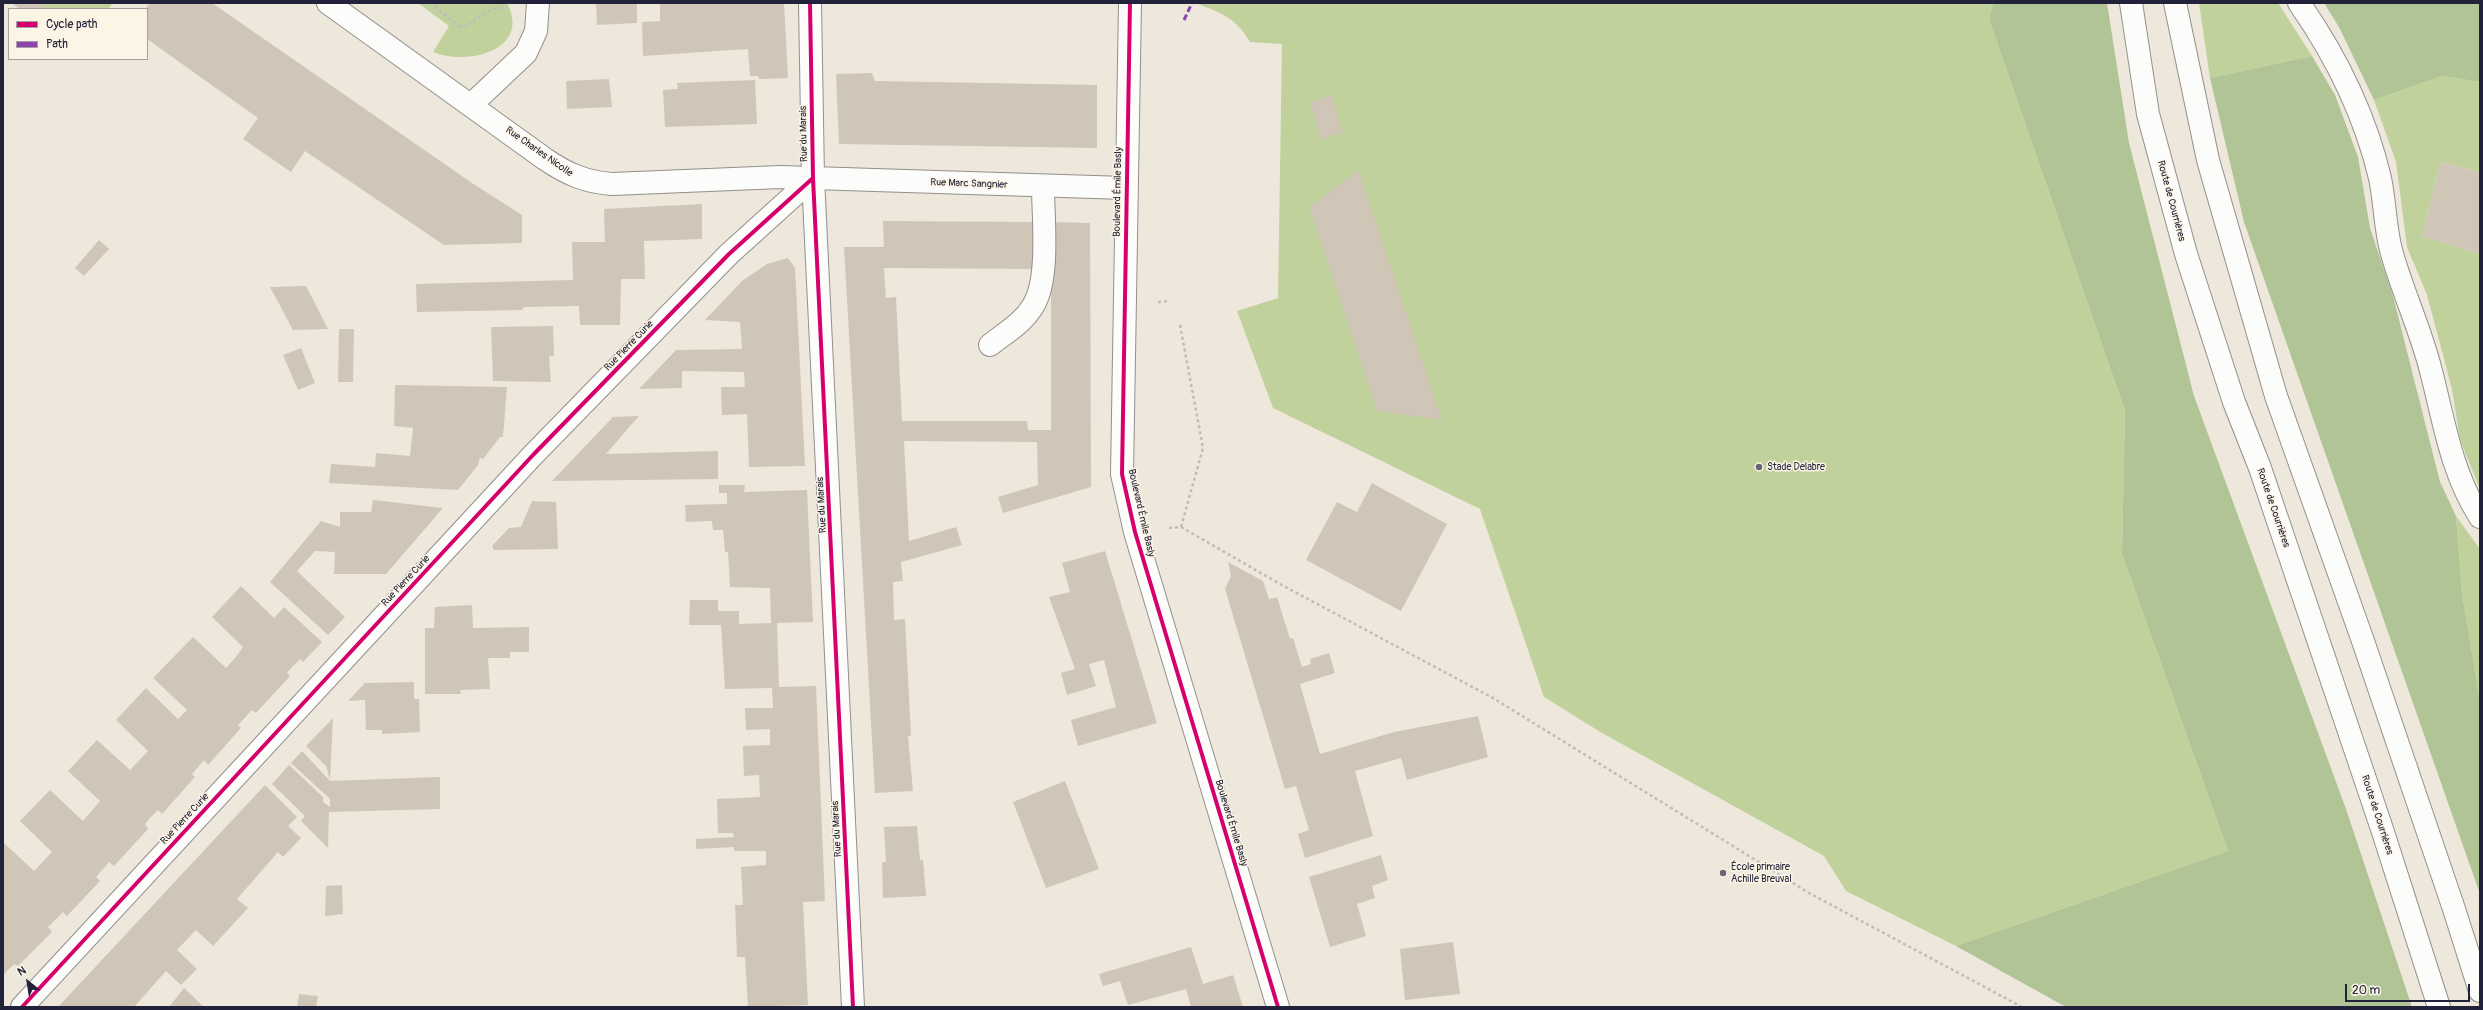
<!DOCTYPE html>
<meta charset="utf-8">
<style>
body{margin:0}
#map{position:relative;width:2483px;height:1010px;overflow:hidden;background:#ede8db;font-family:Pangolin,sans-serif}
canvas{display:block}
.frame{position:absolute;inset:0;border:4px solid #22223b;pointer-events:none}
.legend{position:absolute;left:8px;top:8px;width:140px;height:52px;box-sizing:border-box;background:#fcf5e5;border:1px solid #a5a1a1;margin:0;padding:5px 7px;list-style:none;font-size:12px;color:#22223b}
.legend li{display:flex;align-items:center;gap:8px;height:20px}
.legend b{width:20px;border:1px solid #a5a1a1}
.north{position:absolute;left:8px;top:962px;width:40px;height:40px;-webkit-text-stroke:3px #fcf5e5;paint-order:stroke;rotate:330deg;font-size:11px;font-weight:700;line-height:16px;text-align:center;color:#22223b}
.north::after{content:'';display:block;margin:auto;width:14px;height:18px;background:#22223b;clip-path:polygon(50% 0,100% 100%,50% 72%,0 100%)}
.scale{position:absolute;left:2345px;top:984px;width:125px;height:18px;box-sizing:border-box;border:2px solid #22223b;border-top:0;padding-left:5px;font-size:12px;line-height:14px;white-space:nowrap;color:#22223b;-webkit-text-stroke:3px #fcf5e5;paint-order:stroke}
</style>
<div id="map">
<canvas width="2483" height="1010"></canvas>
<div class="frame"></div>
<ul class="legend">
<li><b style="height:5px;background:#d6006c"></b>Cycle path</li>
<li><b style="height:5px;background:#8e44ad"></b>Path</li>
</ul>
<div class="north">N</div>
<div class="scale">20 m</div>
</div>
<script>
const c = document.querySelector('canvas').getContext('2d');
c.lineJoin = 'round';
function fill(path, color) {
  c.fillStyle = color;
  c.fill(path, 'evenodd');
}
function trace(path, color, width, dash) {
  c.strokeStyle = color;
  c.lineWidth = width;
  c.lineCap = dash ? 'butt' : 'round';
  c.setLineDash(dash || []);
  c.stroke(path);
}
function label(font, color, halo, rows, align = 'center') {
  c.font = font + ' Pangolin,sans-serif';
  c.lineWidth = 3;
  c.setLineDash([]);
  c.textBaseline = 'middle';
  c.strokeStyle = halo;
  c.fillStyle = color;
  for (const [text, x, y, turn = 0] of rows) {
    c.save();
    c.translate(x, y);
    c.rotate((+turn || 0) * Math.PI / 180);
    c.textAlign = isNaN(turn) ? turn : align;
    if (halo) c.strokeText(text, 0, 0);
    c.fillText(text, 0, 0);
    c.restore();
  }
}
const green = new Path2D(`
 M 42,3 L 113,3 L 108,9 L 47,9 Z
 M 418,3 L 507,3 C 532,51 466,66 433,52 L 449,26 Z
 M 1195,3 L 1993,3 L 1989,19 L 2125,411 L 2122,554 L 2228,851 L 1956,946 L 1846,891 L 1824,856 L 1602,733 L 1544,697 L 1480,509 L 1273,408 L 1237,311 L 1278,298 L 1282,44 L 1250,42 C 1235,17 1222,13 1195,3 Z
 M 2199,3 L 2278,3 L 2312,56 L 2210,78 Z
 M 2442,76 L 2480,82 L 2480,172 L 2441,162 L 2422,236 L 2480,254 L 2480,489 L 2460,440 L 2452,389 L 2427,295 L 2407,247 L 2396,162 L 2374,100 Z
 M 2456,516 L 2480,549 L 2480,701 L 2462,594 Z`);
const forest = new Path2D(`
 M 1993,3 L 2107,3 L 2129,143 L 2194,396 L 2346,809 L 2412,1007 L 2066,1007 L 1956,946 L 2228,851 L 2122,554 L 2125,411 L 1989,19 Z
 M 2324,3 L 2480,3 L 2480,82 L 2442,76 L 2374,100 L 2339,27 Z
 M 2312,56 L 2335,95 L 2358,157 L 2370,228 L 2393,296 L 2440,482 L 2456,516 L 2462,594 L 2480,701 L 2480,894 L 2244,222 L 2210,78 Z`);
const building = new Path2D(`
 M 12,3 L 42,3 L 47,9 L 19,9 Z
 M 150,3 L 212,3 L 472,183 L 522,215 L 522,243 L 444,245 L 305,151 L 291,172 L 243,139 L 258,118 L 147,39 L 147,9 L 145,9 Z
 M 596,3 L 637,3 L 637,23 L 597,25 Z
 M 660,3 L 784,3 L 788,78 L 759,79 L 758,76 L 750,76 L 748,49 L 643,56 L 642,22 L 660,21 Z
 M 872,73 L 875,81 L 1097,85 L 1097,148 L 839,144 L 836,74 Z
 M 609,79 L 612,107 L 567,109 L 566,81 Z
 M 755,80 L 757,124 L 665,127 L 663,90 L 678,89 L 677,83 Z
 M 1332,95 L 1343,133 L 1321,139 L 1310,102 Z
 M 2441,162 L 2480,172 L 2480,254 L 2422,236 Z
 M 1358,170 L 1442,420 L 1377,411 L 1309,207 Z
 M 702,204 L 702,239 L 644,241 L 645,279 L 621,279 L 620,325 L 580,325 L 579,306 L 524,307 L 522,310 L 417,312 L 416,284 L 573,280 L 572,242 L 605,242 L 604,209 Z
 M 883,221 L 1034,222 L 1035,269 L 884,268 L 886,298 L 896,297 L 902,421 L 1027,421 L 1028,430 L 1051,430 L 1051,222 L 1090,223 L 1091,487 L 1003,513 L 998,497 L 1038,485 L 1037,442 L 904,441 L 909,541 L 956,527 L 962,545 L 901,562 L 903,581 L 893,582 L 894,620 L 905,619 L 911,736 L 908,736 L 913,791 L 875,793 L 844,247 L 884,247 Z
 M 99,240 L 109,249 L 84,276 L 75,268 Z
 M 788,258 L 795,268 L 805,466 L 749,467 L 747,414 L 722,415 L 721,387 L 745,387 L 744,372 L 682,371 L 682,388 L 639,389 L 676,350 L 742,349 L 740,322 L 705,320 L 742,281 L 767,264 Z
 M 306,286 L 328,329 L 293,330 L 270,287 Z
 M 553,326 L 554,356 L 549,356 L 551,382 L 493,381 L 491,327 Z
 M 339,329 L 354,329 L 353,382 L 338,382 Z
 M 301,348 L 315,383 L 298,390 L 283,355 Z
 M 395,385 L 507,387 L 503,437 L 500,437 L 483,459 L 480,458 L 478,465 L 458,490 L 329,483 L 331,464 L 375,467 L 376,453 L 410,456 L 413,428 L 394,426 Z
 M 639,416 L 606,454 L 718,451 L 718,479 L 552,481 L 613,417 Z
 M 1372,483 L 1447,524 L 1401,611 L 1306,560 L 1337,502 L 1357,512 Z
 M 719,485 L 745,485 L 744,492 L 807,490 L 813,622 L 777,623 L 779,687 L 816,686 L 825,901 L 803,902 L 808,1005 L 748,1007 L 745,957 L 737,957 L 735,905 L 743,905 L 741,867 L 766,865 L 766,851 L 734,851 L 734,847 L 696,849 L 696,839 L 734,837 L 733,833 L 718,833 L 717,799 L 760,797 L 759,775 L 744,776 L 743,746 L 770,745 L 770,729 L 746,730 L 745,708 L 773,708 L 772,688 L 725,689 L 721,625 L 689,625 L 690,600 L 718,600 L 718,611 L 739,611 L 739,624 L 771,623 L 770,588 L 730,587 L 728,552 L 725,552 L 723,530 L 713,530 L 712,521 L 686,522 L 685,505 L 727,504 L 727,493 L 719,493 Z
 M 373,500 L 443,508 L 386,574 L 334,574 L 335,552 L 315,551 L 297,571 L 345,617 L 328,635 L 270,582 L 321,521 L 340,527 L 340,512 L 371,512 Z
 M 532,501 L 556,502 L 558,549 L 494,550 L 492,546 L 509,528 L 521,527 Z
 M 1105,551 L 1157,723 L 1078,746 L 1071,720 L 1116,707 L 1104,660 L 1089,664 L 1096,686 L 1067,695 L 1061,673 L 1075,669 L 1049,597 L 1070,592 L 1062,563 Z
 M 1228,562 L 1263,581 L 1269,599 L 1277,597 L 1290,639 L 1293,638 L 1302,667 L 1311,664 L 1310,659 L 1329,653 L 1335,673 L 1300,684 L 1320,754 L 1394,732 L 1478,716 L 1488,757 L 1407,780 L 1401,758 L 1355,771 L 1373,836 L 1305,858 L 1298,834 L 1309,830 L 1296,786 L 1285,789 L 1225,589 L 1231,576 Z
 M 241,586 L 274,618 L 284,607 L 322,642 L 303,662 L 300,659 L 293,666 L 287,673 L 290,676 L 256,713 L 252,710 L 238,725 L 241,728 L 208,765 L 204,760 L 192,774 L 195,777 L 162,814 L 158,810 L 150,818 L 145,824 L 148,829 L 114,866 L 109,862 L 96,877 L 100,881 L 67,916 L 63,912 L 48,927 L 52,932 L 18,966 L 14,964 L 3,975 L 3,842 L 34,871 L 52,852 L 20,821 L 50,790 L 83,821 L 100,801 L 68,771 L 97,740 L 130,770 L 148,751 L 116,720 L 146,688 L 178,719 L 187,710 L 153,678 L 193,637 L 226,668 L 235,658 L 243,647 L 212,617 Z
 M 472,605 L 473,628 L 529,627 L 529,652 L 510,652 L 510,658 L 488,658 L 490,689 L 460,690 L 461,694 L 425,694 L 425,628 L 434,628 L 435,607 Z
 M 414,682 L 414,699 L 419,699 L 420,732 L 382,734 L 382,730 L 366,730 L 365,700 L 348,701 L 365,683 Z
 M 333,718 L 330,780 L 326,766 L 306,746 Z
 M 302,751 L 330,781 L 440,777 L 440,809 L 329,812 L 328,848 L 301,821 L 305,816 L 272,784 L 289,765 L 323,797 L 323,802 L 330,807 L 330,799 L 291,763 Z
 M 1065,781 L 1099,869 L 1046,888 L 1013,802 Z
 M 265,785 L 297,817 L 288,826 L 301,838 L 283,857 L 278,852 L 237,899 L 248,908 L 213,946 L 196,930 L 177,950 L 197,969 L 181,985 L 166,971 L 134,1007 L 58,1007 Z
 M 917,826 L 920,860 L 923,860 L 926,896 L 883,898 L 882,862 L 886,862 L 884,827 Z
 M 1381,855 L 1388,880 L 1372,886 L 1375,898 L 1357,904 L 1366,936 L 1330,947 L 1309,877 Z
 M 342,885 L 343,914 L 325,916 L 326,886 Z
 M 1453,942 L 1460,994 L 1405,1000 L 1400,949 Z
 M 1191,947 L 1203,984 L 1233,975 L 1243,1007 L 1191,1007 L 1186,989 L 1128,1005 L 1120,981 L 1103,986 L 1099,974 Z
 M 184,988 L 204,1007 L 169,1007 Z
 M 299,994 L 318,996 L 316,1007 L 297,1007 Z`);
const path = new Path2D(`
 M 430,3 L 462,28 L 492,9 L 504,8
 M 1158,302 L 1168,301
 M 1180,325 L 1203,448 L 1181,527
 M 1169,528 L 1181,527 L 1280,584 L 1493,698 L 1809,893 L 2022,1007`);
const lane = new Path2D(`
 M 2299,3 C 2336,56 2365,115 2380,178 C 2385,202 2385,227 2391,250 C 2402,291 2421,330 2431,371 C 2444,421 2451,472 2480,517
 M 990,345 C 1005,333 1023,323 1033,306 C 1050,279 1043,218 1043,186`);
const street = new Path2D(`
 M 328,3 L 545,159 C 567,174 585,182 612,184 L 781,177 L 1125,188
 M 810,3 L 813,178 L 853,1007
 M 1130,3 L 1122,474 L 1135,532 L 1278,1007
 M 472,104 L 526,53 L 536,31 L 538,3
 M 22,1007 L 533,455 L 729,254 L 813,178`);
const secondary = new Path2D(`
 M 2131,3 L 2148,114 L 2186,254 L 2234,402 L 2260,468 L 2383,832 L 2439,1007
 M 2175,3 L 2208,160 L 2276,396 L 2363,641 L 2454,909 L 2480,991`);
const quiet = new Path2D(`
 M 1184,20 L 1192,3`);
const cycleway = new Path2D(`
 M 810,3 L 813,178 L 853,1007
 M 1130,3 L 1122,474 L 1135,532 L 1278,1007
 M 22,1007 L 533,455 L 729,254 L 813,178`);
const markers = [
 [1759,467,4,"#696773"],
 [1723,873,4,"#696773"]
];
const streetNames = [
 ["Rue du Marais",804,134,-91],
 ["Rue Charles Nicolle",539,152,35],
 ["Rue Marc Sangnier",969,184,2],
 ["Boulevard Émile Basly",1118,192,-89],
 ["Route de Courrières",2171,201,75],
 ["Rue Pierre Curie",629,346,-46],
 ["Rue du Marais",822,505,-93],
 ["Route de Courrières",2273,508,71],
 ["Boulevard Émile Basly",1141,513,77],
 ["Rue Pierre Curie",406,581,-47],
 ["Route de Courrières",2377,815,72],
 ["Rue Pierre Curie",185,819,-47],
 ["Boulevard Émile Basly",1231,823,73],
 ["Rue du Marais",837,829,-93]
];
const poiNames = [
 ["Stade Delabre",1767,467],
 ["École primaire",1731,867],
 ["Achille Breuval",1731,879]
];
fill(green, '#c1d19c');
fill(forest, '#b0c496');
fill(building, '#d0c6b8');
trace(lane, '#928f8c', 24);
trace(street, '#928f8c', 24);
trace(secondary, '#928f8c', 24);
trace(path, '#bdbdbd', 2.5, [3, 3]);
trace(lane, '#fcfcfa', 22);
trace(street, '#fcfcfa', 22);
trace(secondary, '#fcfcfa', 22);
trace(quiet, '#8e44ad', 3, [6, 3]);
trace(cycleway, '#d6006c', 4);
for (const [x, y, r, color] of markers) {
  const dot = new Path2D();
  dot.arc(x, y, r, 0, 2 * Math.PI);
  c.fillStyle = color;
  c.fill(dot);
  trace(dot, '#fcf5e5', 1.5);
}
label('10px', '#22223b', '#fcf5e5', streetNames);
label('10px', '#22223b', '#fcf5e5', poiNames, 'left');
</script>
